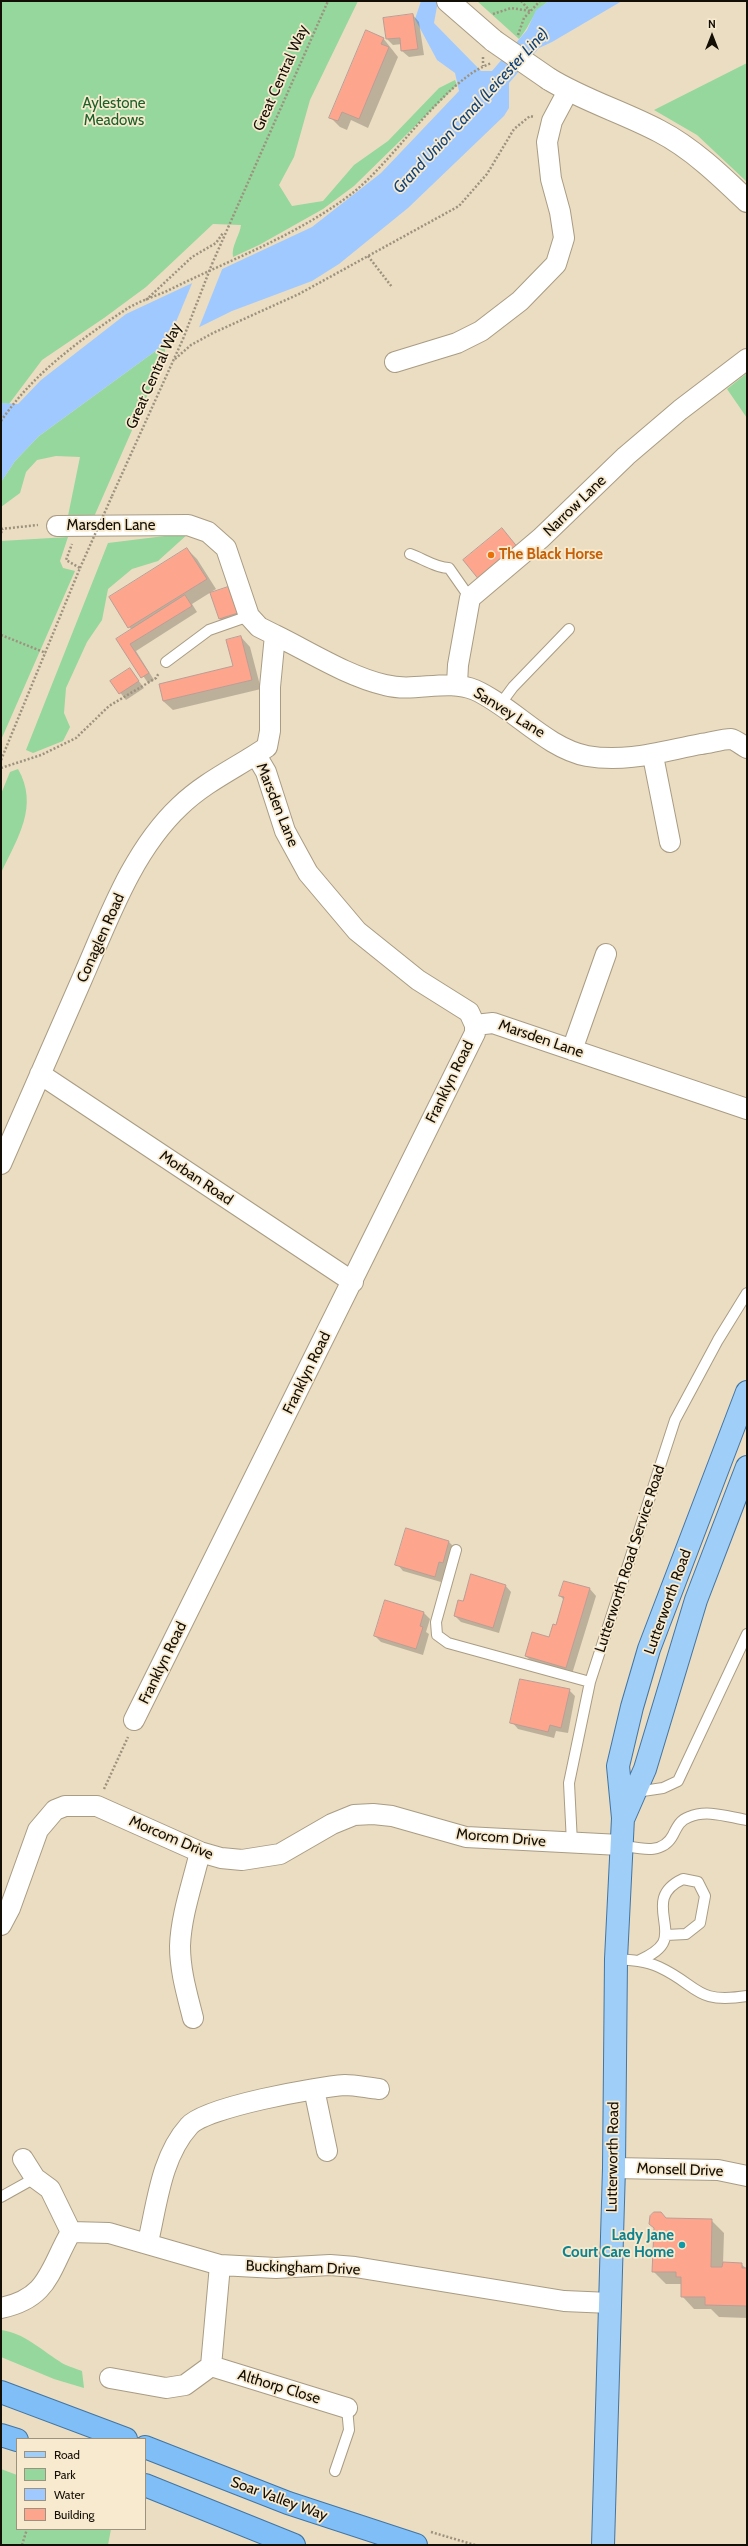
<!DOCTYPE html>
<style>
body{margin:0}
#map{position:relative;width:748px;height:2546px;overflow:hidden;background:#ebddc2;font-family:Cabin,sans-serif}
canvas{display:block}
.frame{position:absolute;inset:0;border:2px solid #130e06;pointer-events:none}
.legend{position:absolute;left:16px;top:2438px;width:130px;height:92px;box-sizing:border-box;background:#f8eacf;border:1px solid #9c927f;margin:0;padding:5px 7px;list-style:none;font-size:12px;color:#130e06}
.legend li{display:flex;align-items:center;gap:8px;height:20px}
.legend b{width:20px;border:1px solid #9c927f}
.north{position:absolute;left:692px;top:16px;width:40px;height:40px;-webkit-text-stroke:3px #f8eacf;paint-order:stroke;rotate:0deg;font-size:11px;font-weight:700;line-height:16px;text-align:center;color:#130e06}
.north::after{content:'';display:block;margin:auto;width:14px;height:18px;background:#130e06;clip-path:polygon(50% 0,100% 100%,50% 72%,0 100%)}
</style>
<div id="map">
<canvas width="748" height="2546"></canvas>
<div class="frame"></div>
<ul class="legend">
<li><b style="height:5px;background:#9fcef8"></b>Road</li>
<li><b style="height:11px;background:#95d79c"></b>Park</li>
<li><b style="height:11px;background:#a0caff"></b>Water</li>
<li><b style="height:11px;background:#fda68d"></b>Building</li>
</ul>
<div class="north">N</div>
</div>
<script>
const c = document.querySelector('canvas').getContext('2d');
c.lineJoin = 'round';
function fill(path, color) {
  c.fillStyle = color;
  c.fill(path, 'evenodd');
}
function trace(path, color, width, dash) {
  c.strokeStyle = color;
  c.lineWidth = width;
  c.lineCap = dash ? 'butt' : 'round';
  c.setLineDash(dash || []);
  c.stroke(path);
}
function label(font, color, halo, rows, align = 'center') {
  c.font = font + ' Cabin,sans-serif';
  c.lineWidth = 3.5;
  c.setLineDash([]);
  c.textBaseline = 'middle';
  c.strokeStyle = halo;
  c.fillStyle = color;
  for (const [text, x, y, turn = 0] of rows) {
    c.save();
    c.translate(x, y);
    c.rotate((+turn || 0) * Math.PI / 180);
    c.textAlign = isNaN(turn) ? turn : align;
    if (halo) c.strokeText(text, 0, 0);
    c.fillText(text, 0, 0);
    c.restore();
  }
}
const green = new Path2D(`
 M 1,1 L 358,1 L 310,100 L 294,157 L 279,185 L 292,206 L 323,201 L 354,165 L 388,141 L 439,88 L 455,80 L 457,85 L 354,186 L 323,209 L 259,245 L 233,257 C 231,246 240,235 241,225 L 213,224 L 146,287 L 104,318 L 42,360 L 9,404 L 1,403 Z
 M 477,1 L 549,1 C 531,13 532,24 519,39 Z
 M 747,63 L 747,182 L 697,135 L 654,110 Z
 M 165,344 L 165,355 L 93,519 L 68,516 L 80,457 L 56,456 L 37,460 L 26,472 L 20,493 L 1,507 L 1,482 L 15,461 L 39,436 Z
 M 747,373 L 747,418 L 727,389 Z
 M 189,533 L 158,561 L 132,569 L 108,589 L 102,620 L 87,642 L 66,688 L 64,713 L 70,727 L 63,741 L 33,753 L 26,750 L 108,543 Z
 M 68,537 L 60,561 L 63,568 L 75,571 L 1,740 L 1,541 Z
 M 18,769 C 39,806 18,837 1,873 L 1,794 L 10,772 Z
 M 1,2330 C 24,2333 40,2349 59,2361 C 65,2366 75,2368 82,2371 L 84,2388 L 54,2379 L 1,2357 Z
 M 1,2469 L 17,2475 L 17,2529 L 111,2529 L 108,2545 L 1,2545 Z`);
const water = new Path2D(`
 M 421,1 L 438,1 L 434,23 L 481,71 L 492,71 L 527,30 L 536,10 L 549,1 L 622,1 L 552,42 L 539,48 L 509,83 L 509,108 L 504,116 L 408,208 L 339,264 L 312,281 L 232,311 L 165,344 L 39,436 L 15,461 L 1,482 L 1,403 L 18,404 L 41,380 L 126,314 L 312,227 L 381,173 L 459,91 L 455,73 L 437,60 L 415,19 Z`);
const pier = new Path2D(`
 M 223,267 L 198,330 L 166,346 L 193,281 Z`);
const shadow = new Path2D(`
 M 413,15 L 419,22 L 424,55 L 409,57 L 402,51 L 402,44 L 393,45 L 387,39 Z
 M 383,38 L 398,57 L 368,128 L 351,120 L 347,130 L 340,127 L 330,117 Z
 M 187,549 L 197,559 L 216,589 L 192,604 L 197,612 L 136,651 L 154,680 L 148,683 L 118,639 L 132,630 L 129,627 Z
 M 228,588 L 234,594 L 243,619 L 226,625 L 220,619 L 211,594 Z
 M 241,637 L 250,647 L 261,689 L 173,710 L 163,701 L 234,667 Z
 M 130,669 L 144,688 L 126,700 L 111,681 Z
 M 407,1529 L 449,1542 L 455,1548 L 449,1569 L 446,1568 L 441,1582 L 403,1571 L 397,1564 Z
 M 505,1585 L 511,1592 L 499,1633 L 461,1622 L 455,1616 L 464,1603 Z
 M 590,1589 L 596,1596 L 572,1674 L 532,1662 L 526,1656 L 549,1638 L 557,1626 L 564,1600 L 560,1596 Z
 M 385,1601 L 424,1613 L 430,1619 L 426,1632 L 429,1634 L 423,1655 L 381,1642 L 375,1636 Z
 M 569,1690 L 575,1696 L 568,1733 L 556,1731 L 554,1738 L 518,1729 L 512,1722 Z
 M 667,2219 L 711,2220 L 724,2233 L 723,2264 L 741,2264 L 747,2269 L 747,2318 L 719,2317 L 711,2309 L 694,2309 L 682,2296 L 682,2284 L 666,2284 L 653,2271 Z`);
const building = new Path2D(`
 M 413,14 L 418,49 L 401,51 L 400,38 L 386,39 L 383,18 Z
 M 366,30 L 384,38 L 381,44 L 389,47 L 359,119 L 342,112 L 338,121 L 329,118 Z
 M 502,528 L 519,549 L 480,581 L 463,560 Z
 M 187,548 L 207,579 L 128,628 L 109,597 Z
 M 228,587 L 238,613 L 219,619 L 210,593 Z
 M 185,595 L 192,606 L 130,644 L 149,673 L 141,678 L 116,639 Z
 M 241,636 L 252,680 L 163,701 L 159,684 L 233,666 L 226,640 Z
 M 130,668 L 139,681 L 119,694 L 110,681 Z
 M 406,1528 L 449,1541 L 443,1563 L 439,1562 L 435,1577 L 395,1565 Z
 M 471,1574 L 506,1585 L 493,1628 L 454,1616 L 458,1600 L 463,1601 Z
 M 564,1581 L 590,1588 L 566,1668 L 525,1656 L 532,1632 L 549,1637 L 553,1624 L 556,1625 L 564,1597 L 559,1596 Z
 M 385,1600 L 424,1612 L 420,1626 L 423,1627 L 416,1649 L 374,1636 Z
 M 520,1679 L 570,1689 L 561,1728 L 550,1725 L 548,1732 L 510,1723 Z
 M 654,2212 L 661,2212 L 666,2218 L 712,2219 L 711,2267 L 722,2267 L 723,2262 L 742,2263 L 742,2268 L 747,2268 L 747,2306 L 705,2305 L 705,2297 L 681,2297 L 681,2277 L 676,2277 L 676,2272 L 652,2272 L 654,2228 L 649,2224 L 650,2216 Z`);
const path = new Path2D(`
 M 521,1 L 530,11
 M 493,14 L 511,8 L 530,11
 M 518,35 L 524,18 L 540,1
 M 483,57 L 483,66
 M 368,256 L 392,287
 M 212,264 L 328,1
 M 146,300 L 192,257 L 216,243 L 223,233
 M 175,359 L 191,345 L 213,333 L 299,294 L 459,206 L 487,174 L 514,129 L 530,116 L 534,117
 M 1,421 C 33,374 78,341 125,310 C 137,302 153,297 167,291 C 229,260 294,237 350,195 C 393,163 445,78 492,63
 M 112,496 L 183,339
 M 1,529 L 38,525
 M 1,533 L 3,529
 M 1,635 L 46,653
 M 1,760 L 80,568 L 66,560 L 72,544
 M 1,768 L 41,755 L 76,738 L 109,706 L 156,678 L 159,673
 M 104,1789 L 128,1737
 M 431,2532 L 475,2545
 M 22,2545 L 27,2529`);
const service = new Path2D(`
 M 410,554 C 422,558 436,568 449,568 L 470,598
 M 166,662 L 209,630 L 249,616
 M 499,706 L 513,687 L 569,629
 M 456,1550 L 436,1622 L 437,1635 L 448,1643 L 590,1682
 M 636,1792 L 663,1788 L 678,1781 L 747,1634
 M 572,1843 L 569,1783 L 590,1682 L 675,1420 L 718,1340 L 747,1293
 M 620,1845 C 639,1848 662,1856 673,1835 C 677,1827 680,1820 689,1817 C 707,1809 728,1817 747,1820
 M 616,1959 C 631,1960 646,1961 659,1967 C 700,1986 694,2004 747,1996
 M 638,1961 C 647,1957 658,1952 663,1943 C 673,1924 646,1896 683,1879 L 698,1882 L 705,1896 L 700,1923 L 686,1934 L 666,1935
 M 1,2197 L 35,2178
 M 335,2471 L 349,2430 L 347,2408`);
const minor = new Path2D(`
 M 395,362 L 457,343 L 481,331 L 520,301 L 556,264 L 564,238 L 560,212 L 551,179 L 547,142 L 552,121 L 568,91
 M 275,635 C 310,652 347,676 385,685 C 415,693 447,678 475,690 C 513,707 546,748 587,756 C 627,763 663,751 701,744 C 710,743 722,739 731,739 C 736,740 743,746 747,748
 M 457,684 L 458,665 L 470,598 L 541,538 L 626,456 L 680,410 L 747,359
 M 256,755 L 266,772 L 285,831 L 308,873 L 357,931 L 418,980 L 469,1012 L 475,1025 L 493,1023 L 747,1109
 M 653,756 L 670,842
 M 572,1050 L 606,954
 M 40,1074 L 353,1282
 M 1,1164 C 28,1102 55,1041 82,979 C 108,920 132,851 180,806 C 206,781 238,767 267,747 L 270,731 L 270,687 L 275,635 L 259,627 L 249,616 L 226,548 L 208,532 L 188,525 L 57,526
 M 134,1720 L 475,1033 L 475,1025
 M 1,1925 L 10,1908 L 38,1830 L 55,1810 L 65,1806 L 97,1806 L 200,1852 L 221,1858 L 242,1860 L 280,1854 L 332,1824 L 354,1815 L 373,1814 L 392,1816 L 466,1837 L 620,1845
 M 193,2018 C 187,1994 180,1971 180,1946 C 181,1915 193,1882 200,1852
 M 314,2089 L 327,2151
 M 23,2159 L 35,2178 L 50,2189 L 71,2232 L 109,2233 L 220,2265 L 276,2268 L 330,2265 L 355,2267 L 564,2301 L 610,2303
 M 614,2168 L 718,2170 L 747,2176
 M 148,2242 C 157,2204 161,2157 189,2126 C 205,2107 317,2087 345,2085 C 356,2085 368,2088 379,2089
 M 220,2265 L 211,2366 L 347,2408
 M 1,2308 C 49,2298 49,2270 71,2232
 M 110,2378 L 166,2388 L 185,2385 L 211,2366`);
const tertiary = new Path2D(`
 M 448,1 L 494,41
 M 549,79 C 583,100 623,112 659,131 C 692,148 721,176 747,201`);
const primary = new Path2D(`
 M 624,1817 L 645,1769 L 696,1600 L 747,1467
 M 603,2545 L 614,2168 L 616,1959 L 623,1818 L 618,1766 L 632,1707 L 649,1649 L 747,1392`);
const trunk = new Path2D(`
 M 1,2392 L 126,2439
 M 1,2435 L 17,2440
 M 145,2447 L 288,2503 L 416,2545
 M 145,2485 L 294,2545`);
const pathBridge = new Path2D(`
 M 183,339 L 212,264
 M 80,568 L 112,496`);
const tertiaryBridge = new Path2D(`
 M 494,41 L 549,79`);
const markers = [
 [491,555,4,"#e8710a"],
 [682,2245,4,"#0f9aa8"]
];
const streetNames = [
 ["Great Central Way",281,78,-66],
 ["Great Central Way",154,376,-66],
 ["Narrow Lane",575,506,-44],
 ["Marsden Lane",111,526],
 ["Sanvey Lane",509,713,32],
 ["Marsden Lane",277,805,68],
 ["Conaglen Road",101,938,-66],
 ["Marsden Lane",541,1039,19],
 ["Franklyn Road",450,1082,-64],
 ["Morban Road",196,1178,34],
 ["Franklyn Road",307,1373,-64],
 ["Lutterworth Road Service Road",630,1559,-72],
 ["Lutterworth Road",668,1602,-70],
 ["Franklyn Road",163,1663,-64],
 ["Morcom Drive",171,1838,23],
 ["Morcom Drive",501,1838,5],
 ["Lutterworth Road",613,2157,-89],
 ["Monsell Drive",680,2170,2],
 ["Buckingham Drive",303,2268,2],
 ["Althorp Close",279,2387,17],
 ["Soar Valley Way",279,2499,20]
];
const parkNames = [
 ["Aylestone",114,104],
 ["Meadows",114,121]
];
const foodNames = [
 ["The Black Horse",499,555]
];
const cultureNames = [
 ["Lady Jane",674,2236],
 ["Court Care Home",674,2253]
];
const waterNames = [
 ["Grand Union Canal (Leicester Line)",471,111,-47]
];
fill(green, '#95d79c');
fill(water, '#a0caff');
fill(pier, '#ebddc2');
fill(shadow, '#0003');
fill(building, '#fda68d');
trace(building, '#bb9d94', 1);
trace(service, '#a99c83', 12);
trace(minor, '#a99c83', 22);
trace(tertiary, '#a99c83', 24);
trace(primary, '#4475a1', 24);
trace(trunk, '#4475a1', 24);
trace(path, '#9d927e', 2.5, [2, 2]);
trace(service, '#fff', 10);
trace(minor, '#fff', 20);
trace(tertiary, '#fff', 22);
trace(primary, '#9fcef8', 22);
trace(trunk, '#7fbef6', 22);
trace(tertiaryBridge, '#a99c83', 24, []);
trace(pathBridge, '#9d927e', 2.5, [2, 2]);
trace(tertiaryBridge, '#fff', 22);
for (const [x, y, r, color] of markers) {
  const dot = new Path2D();
  dot.arc(x, y, r, 0, 2 * Math.PI);
  c.fillStyle = color;
  c.fill(dot);
  trace(dot, '#f8eacf', 1.5);
}
label('15px', '#130e06', '#f8eacf', streetNames);
label('15px', '#1a612a', '#f8eacf', parkNames);
label('bold 15px', '#c56008', '#f8eacf', foodNames, 'left');
label('bold 15px', '#0d838f', '#f8eacf', cultureNames, 'right');
label('italic 16px', '#0e437d', '#f8eacf', waterNames);
</script>
